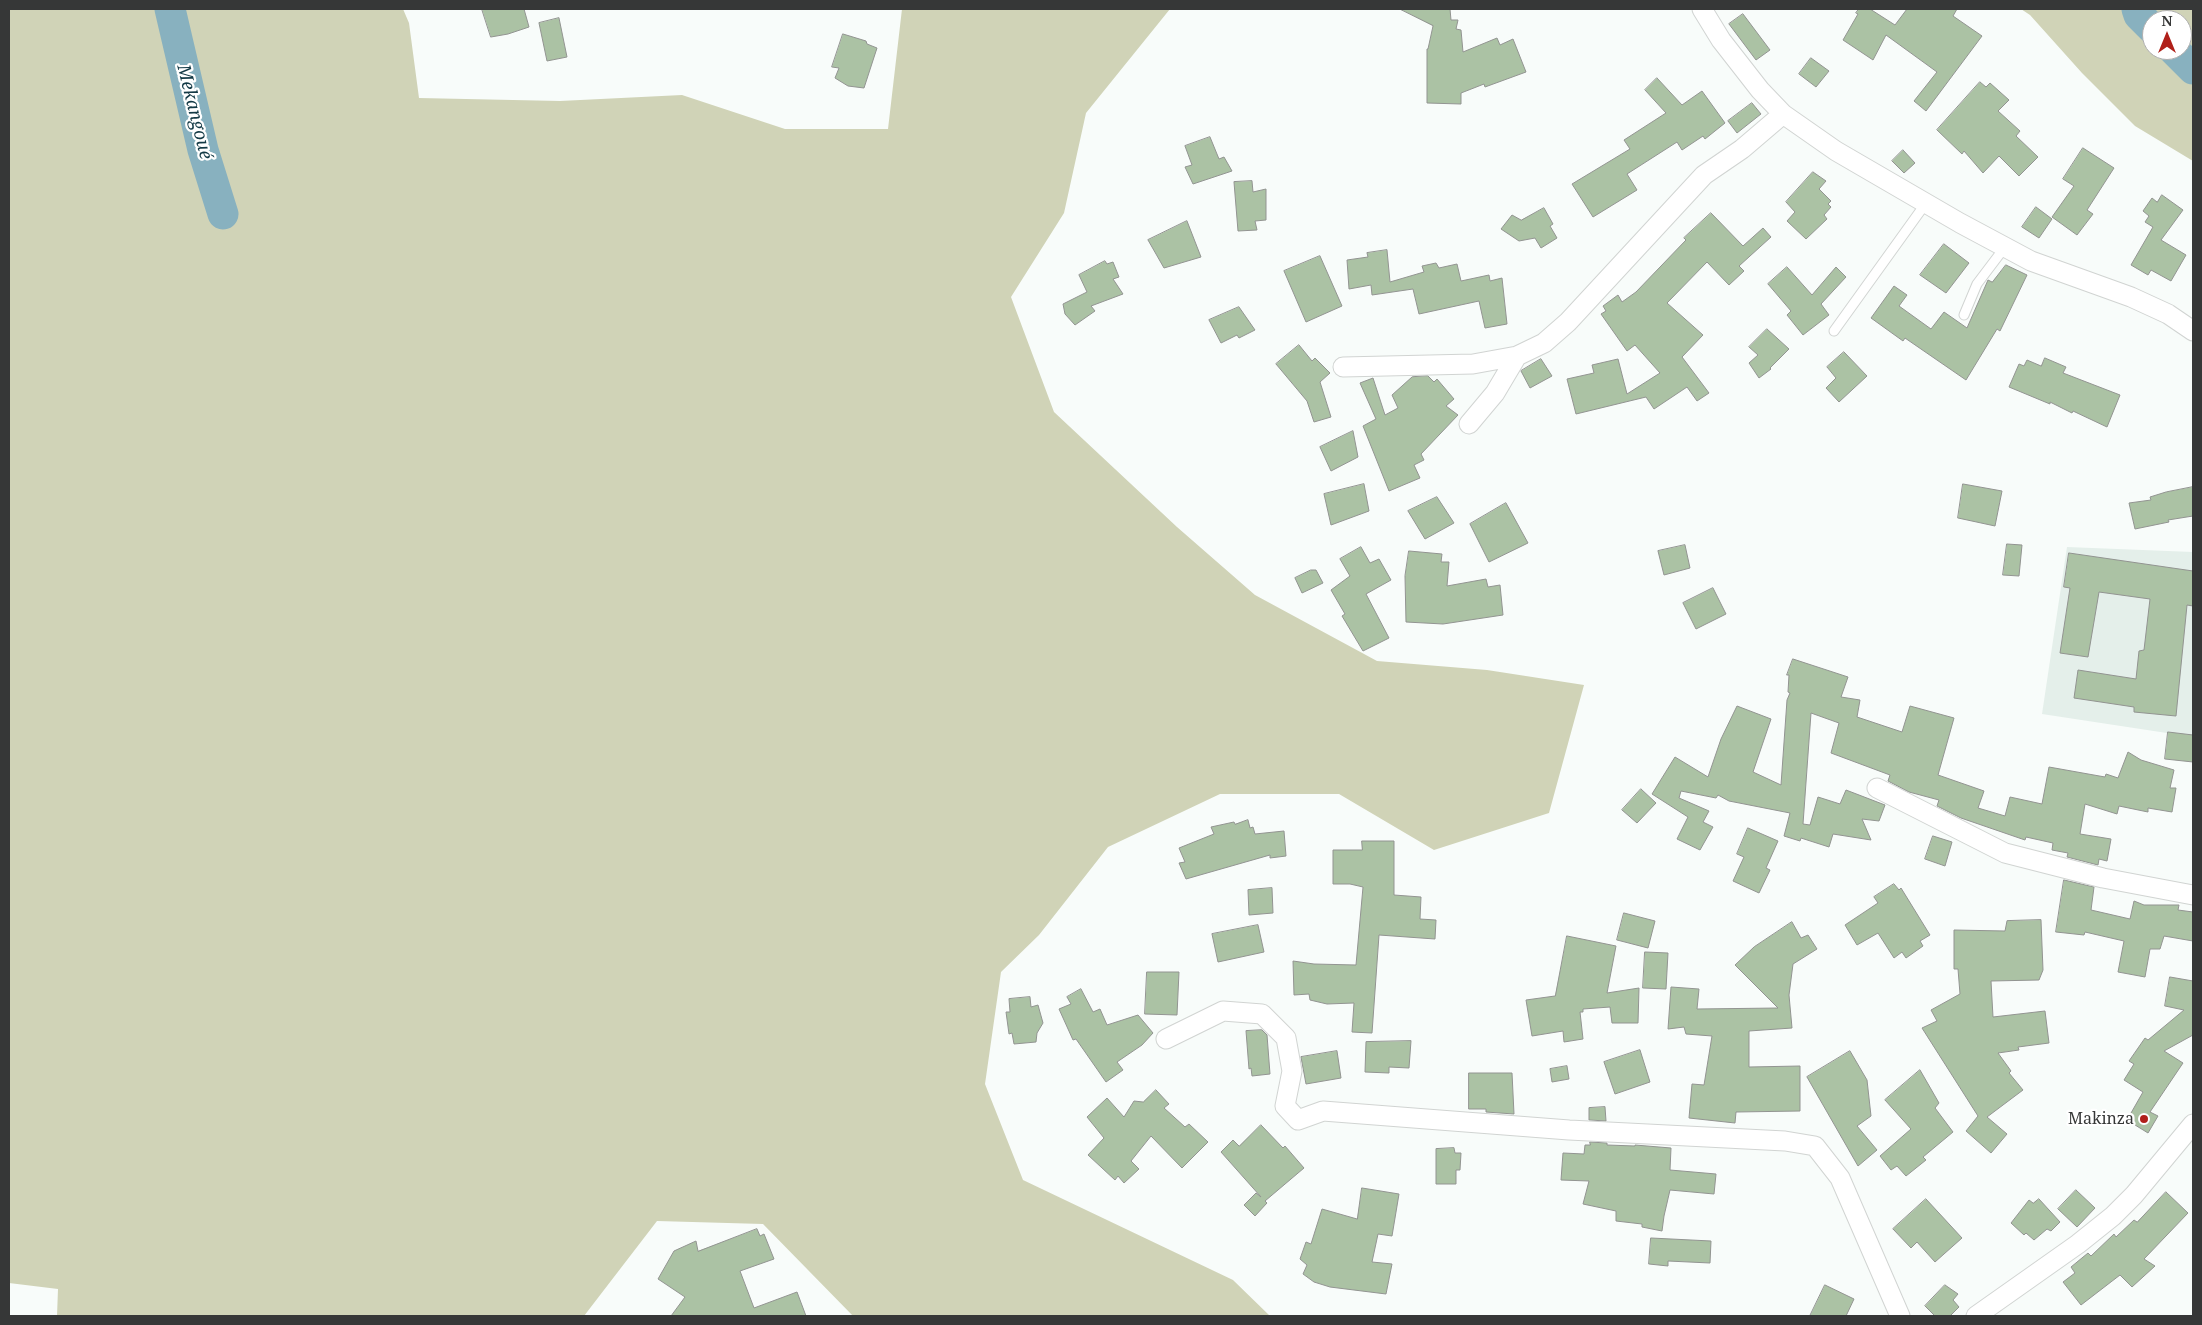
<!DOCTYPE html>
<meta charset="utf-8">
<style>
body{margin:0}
#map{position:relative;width:2202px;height:1325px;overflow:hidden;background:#f8fcfa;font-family:"Noto Serif",serif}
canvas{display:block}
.frame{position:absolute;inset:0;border:10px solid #363737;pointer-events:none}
.north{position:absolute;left:2142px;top:10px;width:50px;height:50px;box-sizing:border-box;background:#fff;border:1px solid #afafaf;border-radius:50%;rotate:0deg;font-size:14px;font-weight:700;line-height:20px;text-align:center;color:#363737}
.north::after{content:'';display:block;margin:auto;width:18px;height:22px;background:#b0201a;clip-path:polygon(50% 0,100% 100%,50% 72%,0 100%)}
</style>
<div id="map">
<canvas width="2202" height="1325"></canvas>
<div class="frame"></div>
<div class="north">N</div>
</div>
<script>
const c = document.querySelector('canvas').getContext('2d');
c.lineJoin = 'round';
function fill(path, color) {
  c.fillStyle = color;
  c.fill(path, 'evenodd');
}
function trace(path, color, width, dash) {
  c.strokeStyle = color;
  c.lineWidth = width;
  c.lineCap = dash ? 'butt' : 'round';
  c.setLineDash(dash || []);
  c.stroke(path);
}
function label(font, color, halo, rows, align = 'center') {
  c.font = font + ' "Noto Serif",serif';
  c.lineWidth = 4.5;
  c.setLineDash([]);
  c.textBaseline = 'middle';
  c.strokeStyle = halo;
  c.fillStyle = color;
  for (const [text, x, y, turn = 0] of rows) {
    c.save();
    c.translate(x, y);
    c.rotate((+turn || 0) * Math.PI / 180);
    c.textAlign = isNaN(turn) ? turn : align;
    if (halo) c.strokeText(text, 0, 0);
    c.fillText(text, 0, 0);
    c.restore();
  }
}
const built = new Path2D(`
 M 2067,547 L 2193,552 L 2193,737 L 2042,714 Z`);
const green = new Path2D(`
 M 9,9 L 403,9 L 409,23 L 419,98 L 560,101 L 682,95 L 785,129 L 888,129 L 902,9 L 1170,9 L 1086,113 L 1064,213 L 1011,297 L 1054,412 L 1177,527 L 1255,595 L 1377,661 L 1487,670 L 1584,685 L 1549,813 L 1434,850 L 1339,794 L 1220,794 L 1108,847 L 1039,935 L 1001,972 L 985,1084 L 1023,1180 L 1233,1280 L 1270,1316 L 853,1316 L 763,1224 L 657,1221 L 584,1316 L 57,1316 L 58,1289 L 9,1283 Z
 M 2021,9 L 2193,9 L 2193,161 L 2135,126 L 2082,73 L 2030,15 ZM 2152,20 L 2182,20 L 2182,50 L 2152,50 Z`);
const river = new Path2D(`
 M 170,9 L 203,150 L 223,214
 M 2137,9 L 2139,15 L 2152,28
 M 2174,50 L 2193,69`);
const building = new Path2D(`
 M 482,9 L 524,9 L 529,27 L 508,34 L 491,37 Z
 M 1400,9 L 1450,9 L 1451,20 L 1458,20 L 1456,29 L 1461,30 L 1463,52 L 1497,38 L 1500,45 L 1513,39 L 1526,72 L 1485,87 L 1484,84 L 1461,93 L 1461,104 L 1427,103 L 1427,49 L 1428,49 L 1433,26 Z
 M 1859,9 L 1870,9 L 1895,25 L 1907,9 L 1957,9 L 1953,16 L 1982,36 L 1926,111 L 1914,101 L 1937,72 L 1886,35 L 1873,60 L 1843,40 L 1858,14 L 1856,13 Z
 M 1743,14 L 1770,50 L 1756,60 L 1729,24 Z
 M 559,18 L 567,57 L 547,61 L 539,23 Z
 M 843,34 L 866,41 L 867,44 L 877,48 L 864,88 L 848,86 L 835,78 L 839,68 L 832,67 Z
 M 1811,58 L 1829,71 L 1816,87 L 1799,74 Z
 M 1657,78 L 1682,105 L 1702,91 L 1725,123 L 1705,139 L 1703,136 L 1682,150 L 1677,142 L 1627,174 L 1637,190 L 1593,217 L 1572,184 L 1630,149 L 1624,140 L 1666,113 L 1645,90 Z
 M 1980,82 L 1986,87 L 1990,83 L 2009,100 L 1998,111 L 2020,131 L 2016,136 L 2038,157 L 2019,176 L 1999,156 L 1983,173 L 1964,151 L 1962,154 L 1937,130 Z
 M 1752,103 L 1761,114 L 1737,133 L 1728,121 Z
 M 1210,137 L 1219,159 L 1224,157 L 1232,171 L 1193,184 L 1185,167 L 1192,165 L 1185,146 Z
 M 2083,148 L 2114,168 L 2087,210 L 2093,214 L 2077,235 L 2052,217 L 2074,186 L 2063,179 Z
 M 1903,150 L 1915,163 L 1904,173 L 1892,161 Z
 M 1813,172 L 1826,181 L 1819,189 L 1831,201 L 1828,204 L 1831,207 L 1824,215 L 1827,219 L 1806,239 L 1787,221 L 1795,212 L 1786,202 Z
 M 1252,181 L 1253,192 L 1266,189 L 1266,220 L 1255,221 L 1257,230 L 1238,231 L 1234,182 Z
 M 2162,195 L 2183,210 L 2161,240 L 2186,255 L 2171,281 L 2151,270 L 2148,275 L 2131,265 L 2153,227 L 2145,222 L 2149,216 L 2143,211 L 2152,198 L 2157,202 Z
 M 2036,207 L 2052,219 L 2039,238 L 2022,227 Z
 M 1544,208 L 1553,224 L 1550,226 L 1557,238 L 1541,248 L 1535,238 L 1519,241 L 1501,229 L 1512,215 L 1521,220 Z
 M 1711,213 L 1743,246 L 1763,228 L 1771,237 L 1739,266 L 1744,271 L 1729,285 L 1707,262 L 1667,303 L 1703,335 L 1682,357 L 1709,393 L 1697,401 L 1687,387 L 1654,409 L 1646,397 L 1576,414 L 1567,379 L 1594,373 L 1592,365 L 1618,359 L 1627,394 L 1660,373 L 1635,345 L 1627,351 L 1601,314 L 1606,311 L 1603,306 L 1618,295 L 1622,302 L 1636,292 L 1686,240 L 1684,238 Z
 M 1187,221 L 1201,257 L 1164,268 L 1148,240 Z
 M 1944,244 L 1969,263 L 1946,293 L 1920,275 Z
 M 1387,250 L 1390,282 L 1424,272 L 1422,266 L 1436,263 L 1439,268 L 1457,264 L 1461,281 L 1489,275 L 1490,281 L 1502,278 L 1507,324 L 1485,328 L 1479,301 L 1419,314 L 1413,289 L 1372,295 L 1371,285 L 1349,289 L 1347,260 L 1368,257 L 1367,253 Z
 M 1320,256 L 1342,306 L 1306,322 L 1284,271 Z
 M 1105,261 L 1107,264 L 1113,262 L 1119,277 L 1113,279 L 1123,294 L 1091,306 L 1095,311 L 1075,325 L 1065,314 L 1063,304 L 1087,292 L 1079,275 Z
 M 2006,265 L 2027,275 L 2000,331 L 1997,329 L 1966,380 L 1905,338 L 1903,341 L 1871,318 L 1894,286 L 1907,295 L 1899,306 L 1931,329 L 1944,312 L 1967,328 L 1988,280 L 1992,282 Z
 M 1787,267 L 1812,295 L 1836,267 L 1846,277 L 1821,304 L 1829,315 L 1803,335 L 1787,315 L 1791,311 L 1768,284 Z
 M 1239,307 L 1255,330 L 1239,338 L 1237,335 L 1221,343 L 1209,320 Z
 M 1767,329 L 1789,349 L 1770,368 L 1771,369 L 1759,378 L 1749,363 L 1758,355 L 1749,347 Z
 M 1299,345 L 1312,361 L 1315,358 L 1330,373 L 1320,382 L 1331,417 L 1314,422 L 1307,401 L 1276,364 Z
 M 1844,352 L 1867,376 L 1839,402 L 1826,388 L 1836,378 L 1827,367 Z
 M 2045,358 L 2066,367 L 2063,373 L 2120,395 L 2107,427 L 2073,411 L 2072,413 L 2050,402 L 2050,404 L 2009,387 L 2019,364 L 2024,366 L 2027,360 L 2041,366 Z
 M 1541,359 L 1552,376 L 1530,388 L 1521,371 Z
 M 1428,376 L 1434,382 L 1437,379 L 1454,399 L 1446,406 L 1458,415 L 1421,454 L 1424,460 L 1414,465 L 1420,478 L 1389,491 L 1363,426 L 1376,419 L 1360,383 L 1373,378 L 1385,415 L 1398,408 L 1392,395 L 1412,377 Z
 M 1353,431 L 1358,457 L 1331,471 L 1320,447 Z
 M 1364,484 L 1369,511 L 1331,525 L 1324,494 Z
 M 1963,484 L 2002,491 L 1995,526 L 1958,518 Z
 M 2193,487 L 2193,516 L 2168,520 L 2169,522 L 2135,529 L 2129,503 L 2151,500 L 2150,497 L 2166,492 Z
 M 1437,497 L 1454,523 L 1425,539 L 1408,511 Z
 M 1506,503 L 1528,543 L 1489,562 L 1470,524 Z
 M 2007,544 L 2022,545 L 2019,576 L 2003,575 Z
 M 1685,545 L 1690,568 L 1664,575 L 1658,551 Z
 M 1361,547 L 1370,563 L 1379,559 L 1391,580 L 1366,594 L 1389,638 L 1363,651 L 1342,616 L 1345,614 L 1331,590 L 1350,576 L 1340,559 Z
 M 1409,551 L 1442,554 L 1441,562 L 1449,562 L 1447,586 L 1486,579 L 1488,587 L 1500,585 L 1503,615 L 1443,624 L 1406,622 L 1405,576 Z
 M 2069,553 L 2193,571 L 2193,606 L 2187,605 L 2176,716 L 2134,712 L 2134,707 L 2074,698 L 2078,670 L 2136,679 L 2139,651 L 2144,650 L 2150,599 L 2099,592 L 2088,657 L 2060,653 L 2070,588 L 2064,587 Z
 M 1311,570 L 1316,570 L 1323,583 L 1302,593 L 1295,578 Z
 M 1713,588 L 1726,614 L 1696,629 L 1683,603 Z
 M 1793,659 L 1848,677 L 1841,697 L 1860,700 L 1857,717 L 1902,732 L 1910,706 L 1954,718 L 1938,775 L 1984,791 L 1978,808 L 2005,816 L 2010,797 L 2042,804 L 2049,767 L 2105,777 L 2106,774 L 2118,778 L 2128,752 L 2141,760 L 2174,770 L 2170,788 L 2176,788 L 2172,812 L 2148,808 L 2148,812 L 2119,806 L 2117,814 L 2085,804 L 2080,834 L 2111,839 L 2107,861 L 2099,859 L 2098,865 L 2067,857 L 2068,853 L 2052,850 L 2053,843 L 2026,837 L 2025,840 L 1961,818 L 1937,806 L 1939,800 L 1909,792 L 1888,781 L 1890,775 L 1831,753 L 1839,723 L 1811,713 L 1803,824 L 1810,825 L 1818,797 L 1840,804 L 1846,790 L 1885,805 L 1879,821 L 1862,819 L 1871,840 L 1833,834 L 1829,847 L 1801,838 L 1800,841 L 1784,836 L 1790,813 L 1729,801 L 1718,795 L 1716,798 L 1681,791 L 1679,798 L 1709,811 L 1703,822 L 1713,827 L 1700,850 L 1677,839 L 1688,817 L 1652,794 L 1675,757 L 1708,777 L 1721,739 L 1737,706 L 1771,719 L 1753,772 L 1781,785 L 1787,700 L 1790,693 L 1788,692 L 1789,675 L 1787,675 Z
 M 2168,732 L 2193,735 L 2193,762 L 2165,759 Z
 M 1641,789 L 1656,803 L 1637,823 L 1622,810 Z
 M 1248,820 L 1250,828 L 1253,827 L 1255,834 L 1284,831 L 1286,856 L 1270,858 L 1270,855 L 1186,879 L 1179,863 L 1185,862 L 1179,848 L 1214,834 L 1211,827 L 1234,822 L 1235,824 Z
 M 1748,828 L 1778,841 L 1766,868 L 1770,870 L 1759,893 L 1733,881 L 1744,857 L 1737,854 Z
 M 1933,836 L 1952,842 L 1945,866 L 1925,859 Z
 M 1362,841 L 1394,841 L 1394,895 L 1421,897 L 1420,919 L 1436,920 L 1435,939 L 1379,935 L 1372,1033 L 1352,1032 L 1354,1003 L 1327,1004 L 1310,1000 L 1309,994 L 1294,995 L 1293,961 L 1314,964 L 1356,965 L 1363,887 L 1350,884 L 1333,884 L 1333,850 L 1362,850 Z
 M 2064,880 L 2094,887 L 2091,910 L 2130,919 L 2134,901 L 2144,905 L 2179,905 L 2178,910 L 2193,912 L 2193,941 L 2164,936 L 2160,949 L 2150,949 L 2145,977 L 2118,972 L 2124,941 L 2085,932 L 2084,935 L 2056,932 Z
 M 1894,884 L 1899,890 L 1901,888 L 1930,935 L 1920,941 L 1923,946 L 1906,958 L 1902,952 L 1894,958 L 1878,933 L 1857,945 L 1845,925 L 1878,903 L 1874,897 Z
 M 1272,888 L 1273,913 L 1249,915 L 1248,890 Z
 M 1624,913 L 1655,921 L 1648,948 L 1617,940 Z
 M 2041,920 L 2043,970 L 2039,980 L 1991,981 L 1993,1017 L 2045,1011 L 2049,1043 L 2018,1047 L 2019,1050 L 1998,1053 L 2011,1071 L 2009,1073 L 2023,1090 L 1987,1117 L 2007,1134 L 1991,1153 L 1966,1131 L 1978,1116 L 1922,1028 L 1937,1021 L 1931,1010 L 1960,994 L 1958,969 L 1954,969 L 1954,930 L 2005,931 L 2007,921 Z
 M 1792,922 L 1801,938 L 1808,935 L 1817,949 L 1793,964 L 1789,995 L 1792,1028 L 1749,1031 L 1749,1067 L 1800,1066 L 1800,1111 L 1736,1112 L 1735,1123 L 1689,1118 L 1692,1084 L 1704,1085 L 1712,1036 L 1686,1034 L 1684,1027 L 1668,1029 L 1671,987 L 1699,989 L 1697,1009 L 1778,1008 L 1735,965 L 1754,947 Z
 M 1258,925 L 1264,952 L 1218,962 L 1212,934 Z
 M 1567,936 L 1616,946 L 1607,993 L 1639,988 L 1638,1023 L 1612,1023 L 1610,1007 L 1583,1009 L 1583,1012 L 1580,1012 L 1583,1039 L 1564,1042 L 1563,1031 L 1532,1036 L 1526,1000 L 1555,996 Z
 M 1645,952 L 1668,953 L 1666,989 L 1643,988 Z
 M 1147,972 L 1179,972 L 1177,1015 L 1145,1014 Z
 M 2170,977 L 2193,981 L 2193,1035 L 2164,1051 L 2183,1063 L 2150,1112 L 2158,1116 L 2148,1133 L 2127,1120 L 2143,1092 L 2124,1080 L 2134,1064 L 2129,1061 L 2145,1038 L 2148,1040 L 2184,1010 L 2165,1006 Z
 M 1081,989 L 1093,1012 L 1100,1009 L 1107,1025 L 1138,1015 L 1153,1033 L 1142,1045 L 1117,1062 L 1123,1070 L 1106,1082 L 1076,1039 L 1073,1040 L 1059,1009 L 1071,1004 L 1067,997 Z
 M 1030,997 L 1031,1007 L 1038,1005 L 1043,1023 L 1037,1033 L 1036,1042 L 1014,1044 L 1012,1033 L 1009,1034 L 1006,1012 L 1010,1012 L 1009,999 Z
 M 1262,1030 L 1267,1035 L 1270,1074 L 1252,1076 L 1251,1068 L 1249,1069 L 1246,1031 Z
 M 1411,1041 L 1409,1068 L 1389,1067 L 1389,1073 L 1365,1072 L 1366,1042 Z
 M 1640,1050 L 1650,1082 L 1615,1094 L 1604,1062 Z
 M 1337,1051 L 1341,1078 L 1306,1084 L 1301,1057 Z
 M 1850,1051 L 1867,1080 L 1871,1116 L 1857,1126 L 1877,1150 L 1858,1166 L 1807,1077 Z
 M 1567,1066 L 1569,1079 L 1552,1082 L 1550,1069 Z
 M 1920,1070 L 1939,1103 L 1935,1108 L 1953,1132 L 1923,1157 L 1926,1160 L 1906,1176 L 1897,1166 L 1891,1170 L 1880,1156 L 1911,1129 L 1885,1100 Z
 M 1469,1073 L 1512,1073 L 1514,1114 L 1486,1112 L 1486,1109 L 1469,1109 Z
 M 1156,1090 L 1169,1104 L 1164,1108 L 1185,1127 L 1189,1124 L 1208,1142 L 1182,1168 L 1151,1136 L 1131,1161 L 1139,1169 L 1124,1183 L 1118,1176 L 1115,1180 L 1088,1155 L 1104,1138 L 1087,1117 L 1107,1098 L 1124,1117 L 1134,1101 L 1143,1102 Z
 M 1605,1107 L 1606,1121 L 1589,1120 L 1589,1108 Z
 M 1261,1125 L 1283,1148 L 1285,1146 L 1304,1168 L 1265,1201 L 1267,1203 L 1255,1216 L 1244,1205 L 1256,1193 L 1261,1197 L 1221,1152 L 1233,1140 L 1239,1146 Z
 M 1590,1142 L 1607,1143 L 1607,1145 L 1635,1146 L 1635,1145 L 1671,1148 L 1670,1170 L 1716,1174 L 1714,1194 L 1670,1190 L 1664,1216 L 1662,1231 L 1642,1227 L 1642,1224 L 1616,1221 L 1616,1211 L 1583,1204 L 1589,1181 L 1561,1180 L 1563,1153 L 1584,1154 L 1585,1145 L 1590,1145 Z
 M 1454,1148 L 1455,1153 L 1461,1153 L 1460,1170 L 1456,1170 L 1456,1184 L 1436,1184 L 1436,1149 Z
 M 1362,1188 L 1399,1194 L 1392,1236 L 1378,1234 L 1372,1262 L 1392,1264 L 1386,1294 L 1330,1287 L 1314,1282 L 1303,1274 L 1307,1265 L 1300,1259 L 1306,1242 L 1311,1244 L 1322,1209 L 1357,1219 Z
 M 2076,1190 L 2095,1208 L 2077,1227 L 2058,1209 Z
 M 2166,1192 L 2188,1213 L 2144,1259 L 2155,1266 L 2132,1287 L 2120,1275 L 2081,1305 L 2063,1282 L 2075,1273 L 2071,1267 L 2088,1253 L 2091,1256 L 2114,1234 L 2116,1237 L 2134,1220 L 2137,1222 Z
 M 1926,1199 L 1962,1238 L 1935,1262 L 1917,1242 L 1911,1248 L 1893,1229 Z
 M 2039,1199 L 2060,1222 L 2051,1231 L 2047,1229 L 2034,1240 L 2026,1233 L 2024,1235 L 2011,1223 L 2029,1200 L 2033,1203 Z
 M 757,1229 L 760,1236 L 764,1234 L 774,1259 L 740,1271 L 754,1308 L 797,1292 L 806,1316 L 671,1316 L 685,1297 L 658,1279 L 674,1251 L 696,1241 L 698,1251 Z
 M 1651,1238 L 1711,1241 L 1710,1263 L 1668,1261 L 1668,1266 L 1649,1264 Z
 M 1825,1285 L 1854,1299 L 1846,1316 L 1810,1316 Z
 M 1945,1285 L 1958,1294 L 1953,1300 L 1959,1307 L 1950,1316 L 1935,1316 L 1925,1306 Z`);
const service = new Path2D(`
 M 1964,315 L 1977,284 L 2005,247
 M 1834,331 L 1926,203`);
const minor = new Path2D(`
 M 1702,9 L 1721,40 L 1760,90 L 1783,114 L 1836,151 L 1960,223 L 2031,261 L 2131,297 L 2168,314 L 2193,331
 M 1343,367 L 1473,364 L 1517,356 L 1544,343 L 1568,322 L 1704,175 L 1742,149 L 1783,114
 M 1469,424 L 1495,393 L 1517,356
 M 1877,788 L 2005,853 L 2103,878 L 2193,895
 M 1166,1039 L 1223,1011 L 1262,1014 L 1286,1038 L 1292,1071 L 1285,1106 L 1298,1120 L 1323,1111 L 1569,1130 L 1785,1141 L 1815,1146 L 1840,1178 L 1900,1316
 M 1976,1316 L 2078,1244 L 2113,1216 L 2134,1195 L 2193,1124`);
const markers = [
 [2144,1119,5,"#b0201a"]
];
const poiNames = [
 ["Makinza",2134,1119]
];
const waterNames = [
 ["Mekangoué",194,112,76]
];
fill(built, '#e4efea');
fill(green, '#d0d3b7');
trace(river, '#88b1bf', 31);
fill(building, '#abc2a4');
trace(building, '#929491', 1);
trace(service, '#d1d4d2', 11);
trace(minor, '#d1d4d2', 21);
trace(service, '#fff', 9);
trace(minor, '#fff', 19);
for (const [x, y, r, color] of markers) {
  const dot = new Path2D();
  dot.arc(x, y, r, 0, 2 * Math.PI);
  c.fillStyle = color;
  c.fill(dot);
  trace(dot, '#fff', 2);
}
label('16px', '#363737', '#fff', poiNames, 'right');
label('italic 18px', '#133945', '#fff', waterNames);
</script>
